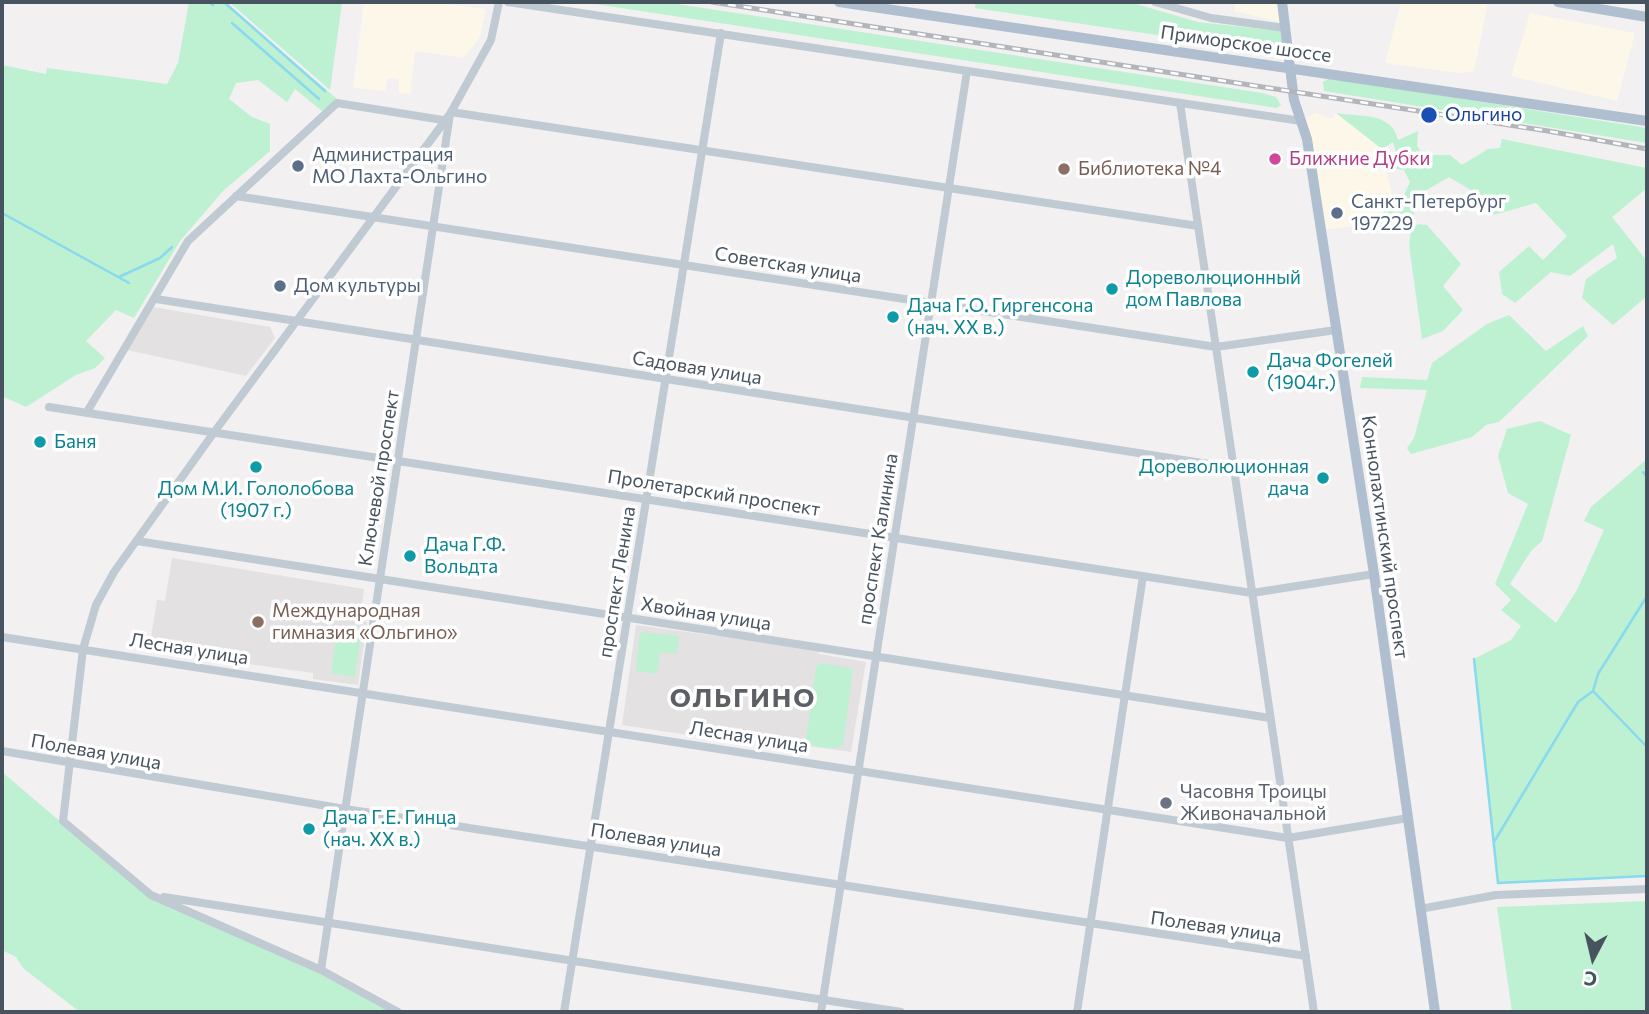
<!DOCTYPE html>
<meta charset="utf-8">
<style>
body{margin:0}
#map{position:relative;width:1649px;height:1014px;overflow:hidden;background:#f2f0f0;font-family:Commissioner,sans-serif}
canvas{display:block}
.frame{position:absolute;inset:0;border:4px solid #47535e;pointer-events:none}
.north{position:absolute;left:1558px;top:923px;width:70px;height:70px;-webkit-text-stroke:5px #fff;paint-order:stroke;rotate:187deg;font-size:19px;font-weight:700;line-height:28px;text-align:center;color:#47535e}
.north::after{content:'';display:block;margin:auto;width:24px;height:32px;background:#47535e;clip-path:polygon(50% 0,100% 100%,50% 72%,0 100%)}
</style>
<div id="map">
<canvas width="1649" height="1014"></canvas>
<div class="frame"></div>
<div class="north">С</div>
</div>
<script>
const c = document.querySelector('canvas').getContext('2d');
c.lineJoin = 'round';
function fill(path, color) {
  c.fillStyle = color;
  c.fill(path, 'evenodd');
}
function trace(path, color, width, dash) {
  c.strokeStyle = color;
  c.lineWidth = width;
  c.lineCap = dash ? 'butt' : 'round';
  c.setLineDash(dash || []);
  c.stroke(path);
}
function label(font, color, halo, rows, align = 'center') {
  c.font = font + ' Commissioner,sans-serif';
  c.lineWidth = 7;
  c.setLineDash([]);
  c.textBaseline = 'middle';
  c.strokeStyle = halo;
  c.fillStyle = color;
  for (const [text, x, y, turn = 0] of rows) {
    c.save();
    c.translate(x, y);
    c.rotate((+turn || 0) * Math.PI / 180);
    c.textAlign = isNaN(turn) ? turn : align;
    if (halo) c.strokeText(text, 0, 0);
    c.fillText(text, 0, 0);
    c.restore();
  }
}
const commercial = new Path2D(`
 M 364,2 L 433,2 L 486,9 L 480,37 L 464,58 L 415,51 L 410,94 L 399,93 L 399,79 L 388,78 L 385,91 L 353,88 Z
 M 1236,2 L 1277,2 L 1280,22 L 1234,11 Z
 M 1401,2 L 1488,3 L 1474,71 L 1459,73 L 1385,63 Z
 M 1530,13 L 1635,33 L 1617,101 L 1511,76 Z
 M 1317,113 L 1331,119 L 1336,113 L 1382,149 L 1398,220 L 1324,230 L 1305,118 Z`);
const education = new Path2D(`
 M 153,307 L 270,327 L 275,338 L 246,376 L 127,350 Z
 M 172,558 L 364,589 L 360,621 L 367,622 L 358,685 L 313,679 L 313,673 L 149,650 L 157,600 L 165,601 Z
 M 636,625 L 819,650 L 819,654 L 866,662 L 851,752 L 795,744 L 793,753 L 777,750 L 778,741 L 748,737 L 743,743 L 622,725 Z`);
const green = new Path2D(`
 M 189,2 L 224,2 L 337,99 L 322,111 L 295,89 L 287,102 L 258,80 L 236,83 L 229,99 L 252,117 L 270,124 L 270,151 L 223,191 L 180,241 L 134,318 L 116,310 L 86,341 L 105,358 L 95,368 L 76,375 L 26,407 L 2,396 L 2,65 L 46,74 L 47,68 L 167,84 L 178,63 Z
 M 229,2 L 342,2 L 330,90 Z
 M 582,2 L 664,2 L 1262,93 L 1276,97 L 1281,105 L 1277,108 Z
 M 976,2 L 1129,2 L 1198,22 L 1280,31 L 1284,44 L 1271,52 L 975,8 Z
 M 1330,78 L 1647,128 L 1647,143 L 1324,91 L 1323,82 Z
 M 1336,113 C 1361,117 1392,112 1398,140 L 1418,131 L 1417,146 L 1423,155 L 1450,155 L 1462,165 L 1488,149 L 1500,148 L 1502,139 L 1647,168 L 1647,188 L 1612,217 L 1647,261 L 1647,296 L 1613,325 L 1582,298 L 1586,279 L 1617,258 L 1613,244 L 1570,276 L 1551,272 L 1515,303 L 1502,294 L 1499,272 L 1529,246 L 1543,260 L 1567,236 L 1536,203 L 1493,215 L 1474,192 L 1449,177 L 1418,195 L 1412,222 L 1380,230 L 1363,229 L 1375,225 L 1388,205 L 1404,195 L 1410,182 L 1404,170 L 1390,168 L 1397,156 L 1393,142 L 1382,149 Z
 M 1418,224 L 1427,225 L 1461,264 L 1443,286 L 1463,310 L 1443,331 L 1422,339 L 1409,245 L 1411,229 Z
 M 1509,315 L 1546,351 L 1583,326 L 1588,336 L 1499,422 L 1486,425 L 1472,437 L 1411,454 L 1407,448 L 1414,438 L 1427,390 L 1360,388 L 1362,377 L 1427,380 L 1432,363 L 1487,324 Z
 M 1540,421 L 1571,435 L 1542,541 L 1531,551 L 1510,584 L 1556,623 L 1577,590 L 1604,530 L 1584,521 L 1591,507 L 1647,459 L 1647,876 L 1498,883 L 1474,659 L 1511,640 L 1521,626 L 1501,610 L 1511,600 L 1495,584 L 1528,504 L 1508,493 L 1498,456 L 1507,429 Z
 M 337,632 L 361,635 L 355,677 L 331,673 Z
 M 640,632 L 679,636 L 677,654 L 660,652 L 657,674 L 636,671 Z
 M 822,663 L 853,669 L 843,745 C 835,751 812,748 806,740 L 816,667 Z
 M 2,772 L 150,898 L 320,974 L 391,1012 L 80,1012 L 24,969 L 16,957 L 2,950 Z
 M 1647,901 L 1647,1012 L 1512,1012 L 1497,907 Z`);
const stream = new Path2D(`
 M 209,2 L 213,5
 M 224,2 L 325,91
 M 232,23 L 319,99
 M 2,213 L 129,283
 M 119,277 L 160,258 L 172,247
 M 1643,472 L 1647,477
 M 1647,596 L 1598,674 L 1593,691 L 1647,747
 M 1474,659 L 1498,883 L 1647,876
 M 1494,842 L 1578,702 L 1593,691
 M 1589,1011 L 1591,1012`);
const minor = new Path2D(`
 M 508,2 L 1301,121
 M 1155,2 L 1211,18 L 1285,28
 M 1180,103 L 1314,1012
 M 451,112 L 1198,226
 M 236,196 L 1216,347 L 1336,330
 M 156,299 L 1234,468
 M 49,407 L 1252,593 L 1374,574
 M 87,412 L 188,241 L 337,103 L 449,121
 M 137,541 L 1270,718
 M 2,637 L 1288,838 L 1408,818
 M 2,751 L 345,809 L 1306,956
 M 164,897 L 901,1012
 M 1420,909 L 1496,895 L 1647,889
 M 321,970 L 450,114 L 491,40 L 499,2
 M 398,1012 L 321,970 L 151,895 L 63,821 L 83,649 L 96,605 L 114,572 L 215,431 L 450,114
 M 564,1012 L 721,33
 M 821,1012 L 967,71
 M 1077,1012 L 1143,576`);
const major = new Path2D(`
 M 839,2 L 1647,121
 M 1282,2 L 1294,100 L 1307,139 L 1374,574 L 1435,1012
 M 1558,2 L 1647,17`);
const rail = new Path2D(`
 M 712,2 L 1548,131 L 1647,149`);
const markers = [
 [1429,115,9,"#1a4fb4"],
 [1275,159,7,"#d1479c"],
 [298,166,7,"#5c6f8a"],
 [1064,169,7,"#8d6e63"],
 [1337,213,7,"#5c6f8a"],
 [280,286,7,"#5c6f8a"],
 [1112,289,7,"#0f9aa8"],
 [893,317,7,"#0f9aa8"],
 [1253,372,7,"#0f9aa8"],
 [40,442,7,"#0f9aa8"],
 [256,467,7,"#0f9aa8"],
 [1323,478,7,"#0f9aa8"],
 [410,556,7,"#0f9aa8"],
 [258,622,7,"#8d6e63"],
 [1166,803,7,"#6b7280"],
 [309,829,7,"#0f9aa8"]
];
const streetNames = [
 ["Приморское шоссе",1246,44,8],
 ["Советская улица",788,265,9],
 ["Садовая улица",697,368,9],
 ["Ключевой проспект",379,478,-81],
 ["Пролетарский проспект",714,493,9],
 ["Коннолахтинский проспект",1385,537,82],
 ["проспект Калинина",878,539,-81],
 ["проспект Ленина",617,582,-81],
 ["Хвойная улица",706,614,9],
 ["Лесная улица",189,649,9],
 ["Лесная улица",749,737,9],
 ["Полевая улица",96,752,10],
 ["Полевая улица",656,840,9],
 ["Полевая улица",1216,927,8]
];
const transitNames = [
 ["Ольгино",1445,115]
];
const serviceNames = [
 ["Администрация",312,155],
 ["МО Лахта-Ольгино",312,177],
 ["Санкт-Петербург",1351,202],
 ["197229",1351,224],
 ["Дом культуры",294,286]
];
const hotelNames = [
 ["Ближние Дубки",1289,159]
];
const educationNames = [
 ["Библиотека №4",1078,169],
 ["Международная",272,611],
 ["гимназия «Ольгино»",272,633]
];
const cultureNames = [
 ["Дореволюционный",1126,278],
 ["дом Павлова",1126,300],
 ["Дача Г.О. Гиргенсона",907,306],
 ["(нач. XX в.)",907,328],
 ["Дача Фогелей",1267,361],
 ["(1904г.)",1267,383],
 ["Баня",54,442],
 ["Дореволюционная",1309,467,"right"],
 ["дача",1309,489,"right"],
 ["Дом М.И. Гололобова",256,489,"center"],
 ["(1907 г.)",256,511,"center"],
 ["Дача Г.Ф.",424,545],
 ["Вольдта",424,567],
 ["Дача Г.Е. Гинца",323,818],
 ["(нач. XX в.)",323,840]
];
const worshipNames = [
 ["Часовня Троицы",1180,792],
 ["Живоначальной",1180,814]
];
const districtNames = [
 ["ОЛЬГИНО",743,698]
];
fill(commercial, '#fdf7e9');
fill(education, '#e3e1e2');
fill(green, '#bdf1d2');
trace(stream, '#89d9ef', 2.5);
trace(minor, '#c0cad2', 8);
trace(major, '#afbfcf', 10);
trace(rail, '#b2b5ba', 5);
trace(rail, '#fff', 2.5, [8]);
for (const [x, y, r, color] of markers) {
  const dot = new Path2D();
  dot.arc(x, y, r, 0, 2 * Math.PI);
  c.fillStyle = color;
  c.fill(dot);
  trace(dot, '#fff', 2.5);
}
label('19px', '#47535e', '#fff', streetNames);
label('19px', '#164399', '#fff', transitNames, 'left');
label('19px', '#4e5e75', '#fff', serviceNames, 'left');
label('19px', '#b23c85', '#fff', hotelNames, 'left');
label('19px', '#785e54', '#fff', educationNames, 'left');
label('19px', '#0d838f', '#fff', cultureNames, 'left');
label('19px', '#5b616d', '#fff', worshipNames, 'left');
c.letterSpacing = '2px';
label('bold 26px', '#5c6065', '#fff', districtNames);
c.letterSpacing = '0px';
</script>
